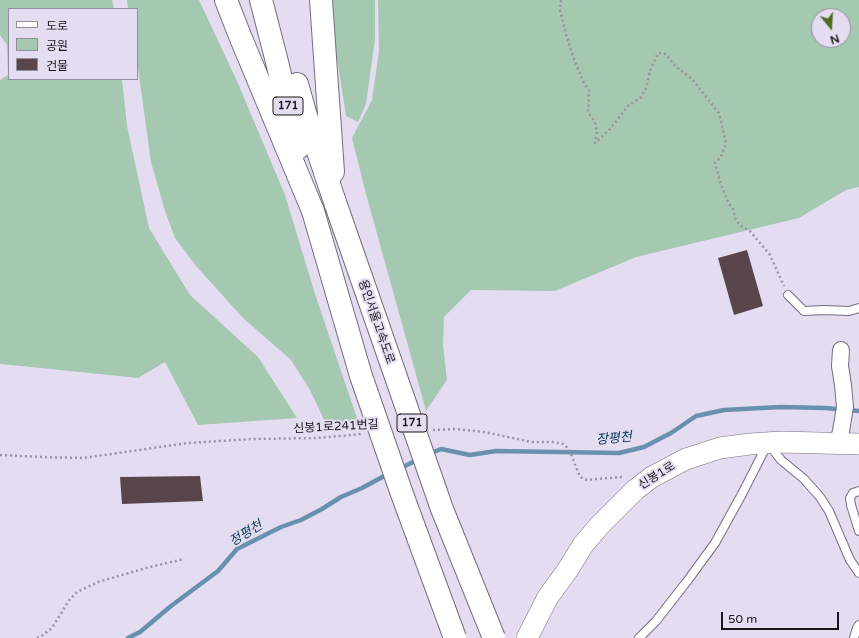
<!DOCTYPE html>
<meta charset="utf-8">
<style>
body{margin:0}
#map{position:relative;width:859px;height:638px;overflow:hidden;background:#e4ddf1;font-family:"Varela Round","Noto Sans KR",sans-serif}
canvas{display:block}
.legend{position:absolute;left:8px;top:8px;width:130px;height:72px;box-sizing:border-box;background:#e4ddf1;border:1px solid #938d9c;margin:0;padding:5px 7px;list-style:none;font-size:12px;color:#19161d}
.legend li{display:flex;align-items:center;gap:8px;height:20px}
.legend b{width:20px;border:1px solid #938d9c}
.north{position:absolute;left:811px;top:8px;width:40px;height:40px;box-sizing:border-box;background:#e4ddf1;border:1px solid #938d9c;border-radius:50%;rotate:162deg;font-size:11px;font-weight:700;line-height:16px;text-align:center;color:#19161d}
.north::after{content:'';display:block;margin:auto;width:14px;height:18px;background:#4f6b1f;clip-path:polygon(50% 0,100% 100%,50% 72%,0 100%)}
.scale{position:absolute;left:721px;top:612px;width:118px;height:18px;box-sizing:border-box;border:2px solid #19161d;border-top:0;padding-left:5px;font-size:12px;line-height:14px;white-space:nowrap;color:#19161d;-webkit-text-stroke:3px #e4ddf1;paint-order:stroke}
</style>
<div id="map">
<canvas width="859" height="638"></canvas>
<ul class="legend">
<li><b style="height:5px;background:#fff"></b>도로</li>
<li><b style="height:11px;background:#a4c8b0"></b>공원</li>
<li><b style="height:11px;background:#59464d"></b>건물</li>
</ul>
<div class="north">N</div>
<div class="scale">50 m</div>
</div>
<script>
const c = document.querySelector('canvas').getContext('2d');
c.lineJoin = 'round';
function fill(path, color) {
  c.fillStyle = color;
  c.fill(path, 'evenodd');
}
function trace(path, color, width, dash) {
  c.strokeStyle = color;
  c.lineWidth = width;
  c.lineCap = dash ? 'butt' : 'round';
  c.setLineDash(dash || []);
  c.stroke(path);
}
function label(font, color, halo, rows, align = 'center') {
  c.font = font + ' "Varela Round","Noto Sans KR",sans-serif';
  c.lineWidth = 4;
  c.setLineDash([]);
  c.textBaseline = 'middle';
  c.strokeStyle = halo;
  c.fillStyle = color;
  for (const [text, x, y, turn = 0] of rows) {
    c.save();
    c.translate(x, y);
    c.rotate((+turn || 0) * Math.PI / 180);
    c.textAlign = isNaN(turn) ? turn : align;
    if (halo) c.strokeText(text, 0, 0);
    c.fillText(text, 0, 0);
    c.restore();
  }
}
const green = new Path2D(`
 M 0,0 L 112,0 L 114,9 L 9,9 L 9,79 L 122,79 L 127,126 L 149,228 L 190,295 L 258,357 L 297,418 L 198,425 L 165,362 L 138,378 L 2,364 L 0,364 L 0,80 L 8,75 L 7,45 L 0,35 Z
 M 127,0 L 199,0 L 237,81 L 285,195 L 315,294 L 358,421 L 327,426 L 310,390 L 291,360 L 243,318 L 197,267 L 175,238 L 165,211 L 151,162 L 137,61 L 137,9 L 128,9 Z
 M 328,0 L 375,0 L 375,39 L 366,104 L 358,122 L 346,116 Z
 M 378,0 L 859,0 L 859,187 L 846,190 L 799,218 L 636,257 L 555,291 L 471,290 L 444,317 L 443,345 L 447,380 L 426,411 L 365,190 L 352,138 L 372,100 L 379,51 ZM 819,16 L 843,16 L 843,40 L 819,40 Z`);
const stream = new Path2D(`
 M 429,454 L 441,449 L 470,455 L 496,451 L 619,453 L 644,447 L 671,433 L 696,416 L 724,410 L 781,407 L 825,408 L 859,411
 M 399,469 L 419,459
 M 128,638 L 140,632 L 171,606 L 218,571 L 237,549 L 281,527 L 301,520 L 322,509 L 341,497 L 362,488 L 388,474`);
const building = new Path2D(`
 M 747,250 L 763,306 L 734,315 L 718,258 Z
 M 200,476 L 203,501 L 122,504 L 120,477 Z`);
const path = new Path2D(`
 M 561,0 L 560,10 L 565,31 L 575,62 L 584,83 L 589,91 L 588,112 L 595,122 L 597,132 L 595,143 L 610,129 L 628,106 L 640,98 L 646,88 L 650,71 L 658,53 L 666,54 L 675,66 L 692,79 L 719,113 L 726,143 L 721,157 L 715,163 L 721,185 L 729,204 L 733,209 L 736,221 L 743,227 L 750,231 L 770,255 L 784,286
 M 433,430 L 456,429 L 484,432 L 532,442 L 552,442 L 563,444 L 569,449 L 580,477 L 587,480 L 596,479 L 623,477
 M 0,455 L 41,457 L 83,458 L 188,443 L 252,439 L 317,438 L 362,434
 M 37,638 L 43,635 L 52,628 L 70,599 L 77,592 L 98,582 L 146,568 L 184,559`);
const service = new Path2D(`
 M 788,295 L 804,311 L 824,310 L 849,311 L 859,308
 M 859,491 L 853,493 L 850,498 L 851,505 L 859,531
 M 639,638 L 656,621 L 688,580 L 715,543 L 742,494 L 768,443 L 781,460 L 804,479 L 820,497 L 829,511 L 850,560 L 859,573
 M 854,638 L 857,628 L 859,625`);
const minor = new Path2D(`
 M 838,443 L 841,431 L 845,407 L 843,385 L 840,366 L 841,350`);
const tertiary = new Path2D(`
 M 527,638 L 548,597 L 567,571 L 583,545 L 599,526 L 635,490 L 652,477 L 686,459 L 720,448 L 750,444 L 781,442 L 859,444`);
const motorway = new Path2D(`
 M 226,0 L 240,36 L 313,211
 M 261,0 L 276,58 L 298,148
 M 321,0 L 333,172
 M 297,84 L 306,116 L 336,205`);
const motorwayBridge = new Path2D(`
 M 336,205 L 442,509 L 494,638
 M 313,211 L 361,376 L 402,494 L 455,638`);
const shields = [
 [288,106,30],
 [412,423,30]
];
const shieldNames = [
 ["171",288,106],
 ["171",412,423]
];
const streetNames = [
 ["용인서울고속도로",376,322,71],
 ["신봉1로241번길",336,427,-3],
 ["신봉1로",657,476,-32]
];
const waterNames = [
 ["장평천",614,439,-5],
 ["정평천",246,534,-31]
];
fill(green, '#a4c8b0');
trace(stream, '#6890af', 4.5);
fill(building, '#59464d');
trace(service, '#746d7f', 10);
trace(minor, '#746d7f', 18);
trace(tertiary, '#746d7f', 22);
trace(motorway, '#746d7f', 24);
trace(path, '#9892a1', 2.5, [2, 3]);
trace(service, '#fff', 8);
trace(minor, '#fff', 16);
trace(tertiary, '#fff', 21);
trace(motorway, '#fff', 22);
trace(motorwayBridge, '#746d7f', 24, []);
trace(motorwayBridge, '#fff', 22);
for (const [x, y, w] of shields) {
  const box = new Path2D();
  box.roundRect(x - w / 2, y - 9, w, 18, 3);
  c.fillStyle = '#e4ddf1';
  c.fill(box);
  trace(box, '#19161d', 1);
}
label('bold 11px', '#19161d', null, shieldNames);
label('12px', '#19161d', '#e4ddf1', streetNames);
label('italic 13px', '#013756', '#e4ddf1', waterNames);
</script>
